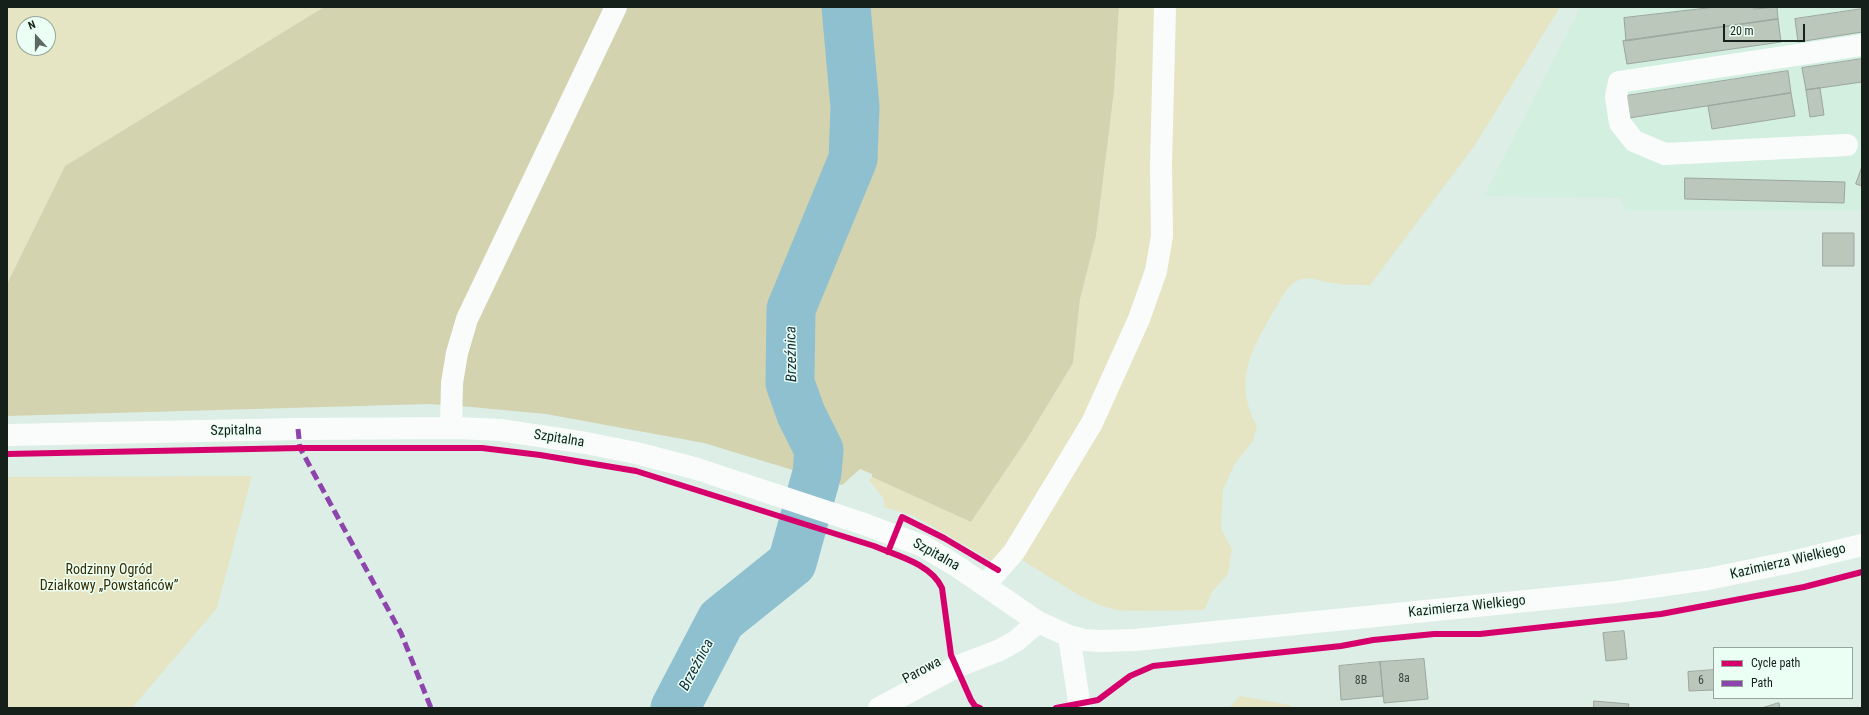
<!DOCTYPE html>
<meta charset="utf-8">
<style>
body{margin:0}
#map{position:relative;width:1869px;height:715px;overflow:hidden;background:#dceee5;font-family:"Roboto Condensed",sans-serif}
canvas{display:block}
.frame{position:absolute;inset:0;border:8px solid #15201a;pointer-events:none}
.legend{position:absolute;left:1713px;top:647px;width:140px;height:52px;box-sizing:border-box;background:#ecfff4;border:1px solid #96a69d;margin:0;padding:5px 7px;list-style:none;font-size:12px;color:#15201a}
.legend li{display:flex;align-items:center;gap:8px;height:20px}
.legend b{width:20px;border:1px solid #96a69d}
.north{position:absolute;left:16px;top:16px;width:40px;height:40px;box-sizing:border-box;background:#ecfff4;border:1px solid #96a69d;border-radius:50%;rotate:339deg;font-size:11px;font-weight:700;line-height:16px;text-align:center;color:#15201a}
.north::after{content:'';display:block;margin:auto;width:14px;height:18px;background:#5b6861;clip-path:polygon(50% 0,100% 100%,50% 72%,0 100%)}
.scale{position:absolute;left:1723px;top:24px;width:82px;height:18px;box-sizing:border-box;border:2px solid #15201a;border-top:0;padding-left:5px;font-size:12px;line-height:14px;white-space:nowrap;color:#15201a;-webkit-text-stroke:3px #ecfff4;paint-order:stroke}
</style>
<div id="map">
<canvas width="1869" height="715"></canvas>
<div class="frame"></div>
<ul class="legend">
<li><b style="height:5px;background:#d6006c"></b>Cycle path</li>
<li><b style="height:5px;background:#8e44ad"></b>Path</li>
</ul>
<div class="north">N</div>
<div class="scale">20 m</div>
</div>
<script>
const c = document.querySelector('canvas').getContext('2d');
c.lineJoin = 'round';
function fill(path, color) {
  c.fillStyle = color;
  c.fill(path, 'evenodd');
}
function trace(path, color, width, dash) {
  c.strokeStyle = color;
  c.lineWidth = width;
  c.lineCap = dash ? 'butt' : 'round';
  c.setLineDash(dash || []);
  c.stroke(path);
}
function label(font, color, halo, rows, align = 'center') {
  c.font = font + ' "Roboto Condensed",sans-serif';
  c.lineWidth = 3;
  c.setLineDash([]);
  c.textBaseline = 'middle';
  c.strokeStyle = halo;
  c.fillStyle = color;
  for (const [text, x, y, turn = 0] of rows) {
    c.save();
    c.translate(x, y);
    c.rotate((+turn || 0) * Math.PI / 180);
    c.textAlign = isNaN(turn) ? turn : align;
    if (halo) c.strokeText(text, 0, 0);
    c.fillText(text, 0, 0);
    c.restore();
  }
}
const built = new Path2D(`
 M 1581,7 L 1862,7 L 1862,210 L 1626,210 L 1621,198 L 1484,196 Z`);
const green = new Path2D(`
 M 7,7 L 324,7 L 65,166 L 7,284 ZM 24,24 L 48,24 L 48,48 L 24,48 Z
 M 1119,7 L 1158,7 L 1154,215 L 1148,271 L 1089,413 L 1016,533 L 992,561 L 914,516 L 884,507 L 884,499 L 869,480 L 872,477 L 971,522 L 1027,439 L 1073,363 L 1080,299 L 1096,236 L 1114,91 Z
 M 1172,7 L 1560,7 L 1475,145 L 1370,285 C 1357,285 1345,285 1333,283 C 1321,282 1309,275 1297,281 C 1287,285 1281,300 1275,309 C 1252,349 1232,381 1257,426 L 1253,441 L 1234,465 L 1223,490 L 1221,529 L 1232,549 L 1228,574 L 1212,592 L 1204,610 L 1132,611 L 1117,610 L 1102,606 L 1082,597 L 1017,557 L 1148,320 Z
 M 252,476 L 217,608 L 132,708 L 7,708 L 7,477 Z
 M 1240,696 L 1290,705 L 1292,708 L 1229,708 Z`);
const forest = new Path2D(`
 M 324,7 L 1119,7 L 1114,91 L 1096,236 L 1080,299 L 1073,363 L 1027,439 L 971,522 L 872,477 L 872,474 L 860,469 L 842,485 L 704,443 L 546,414 L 471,407 L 429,404 L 7,416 L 7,284 L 65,166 Z`);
const river = new Path2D(`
 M 675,708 L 721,620 L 792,563 L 817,473 L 819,450 L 801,414 L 790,383 L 791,309 L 853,159 L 855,107 L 846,7`);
const building = new Path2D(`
 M 1716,7 L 1753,7 L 1754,9 L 1777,7 L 1778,19 L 1626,41 L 1624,18 Z
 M 1862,9 L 1862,32 L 1798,42 L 1795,19 Z
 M 1778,19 L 1781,42 L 1627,64 L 1623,41 Z
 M 1862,59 L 1862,82 L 1806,90 L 1802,68 Z
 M 1788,71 L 1791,93 L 1629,118 L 1626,96 Z
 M 1820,88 L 1824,115 L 1810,117 L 1806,90 Z
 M 1791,93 L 1795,116 L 1712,129 L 1708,106 Z
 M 1862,167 L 1862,186 L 1856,184 Z
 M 1685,178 L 1845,182 L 1844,203 L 1685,199 Z
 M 1823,233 L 1854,233 L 1854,266 L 1823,266 Z
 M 1624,631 L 1627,659 L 1606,661 L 1603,633 Z
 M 1424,659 L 1428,699 L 1384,703 L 1380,662 Z
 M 1380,662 L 1383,696 L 1341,700 L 1339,666 Z
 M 1714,670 L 1714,690 L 1689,691 L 1688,672 Z
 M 1594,701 L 1629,704 L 1628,708 L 1594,708 Z
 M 1779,703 L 1780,708 L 1762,708 Z`);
const minor = new Path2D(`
 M 1847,145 L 1665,154 L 1634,141 L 1620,123 L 1616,97 L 1619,82 L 1862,45
 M 451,428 L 452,383 L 457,353 L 467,319 L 616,7
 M 7,435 L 298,429 L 458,428 L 500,430 L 586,443 L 636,453 L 694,468 L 864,524 L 923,546 L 955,565 L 1038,622 L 1069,636 L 1084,640 L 1101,641 L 1135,640 L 1616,592 L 1708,579 L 1796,561 L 1862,545
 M 985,585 L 1014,552 L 1092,423 L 1139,319 L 1156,271 L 1162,236 L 1161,165 L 1165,7
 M 1069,636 L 1080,708
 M 879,708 L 956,667 L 1000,650 L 1016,641 L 1038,622`);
const quiet = new Path2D(`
 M 298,429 L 300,448 L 401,633 L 431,708`);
const cycleway = new Path2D(`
 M 7,454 L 300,448 L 482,448 L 540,455 L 636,471 L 874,546 C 898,556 931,564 942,588 L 951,655 L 971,700 L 975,706 L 980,708
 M 888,552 L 902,517 L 944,538 L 998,570
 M 1056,708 L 1098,700 L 1130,676 L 1153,666 L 1341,646 L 1373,640 L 1434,634 L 1480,634 L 1661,614 L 1804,587 L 1862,572`);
const numberNames = [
 ["8a",1404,679],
 ["8B",1361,681],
 ["6",1701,681]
];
const streetNames = [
 ["Szpitalna",236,431,-1],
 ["Szpitalna",559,439,9],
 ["Szpitalna",936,555,29],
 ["Kazimierza Wielkiego",1788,562,-13],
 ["Kazimierza Wielkiego",1467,607,-6],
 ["Parowa",922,671,-28]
];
const parkNames = [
 ["Rodzinny Ogród",109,570],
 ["Działkowy „Powstańców”",109,586]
];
const waterNames = [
 ["Brzeźnica",792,354,-91],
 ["Brzeźnica",697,665,-62]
];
fill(built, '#d2efe0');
fill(green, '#e5e5c4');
fill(forest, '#d3d3b0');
trace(river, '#8fc0d0', 49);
fill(building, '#bac7ba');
trace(building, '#9ca69e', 1);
trace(minor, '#fafcfb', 22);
trace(quiet, '#8e44ad', 5, [10, 5]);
trace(cycleway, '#d6006c', 6);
label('12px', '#3e4a42', null, numberNames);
label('14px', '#15201a', '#ecfff4', streetNames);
label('14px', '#362c00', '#ecfff4', parkNames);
label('italic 15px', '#112f3c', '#ecfff4', waterNames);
</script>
